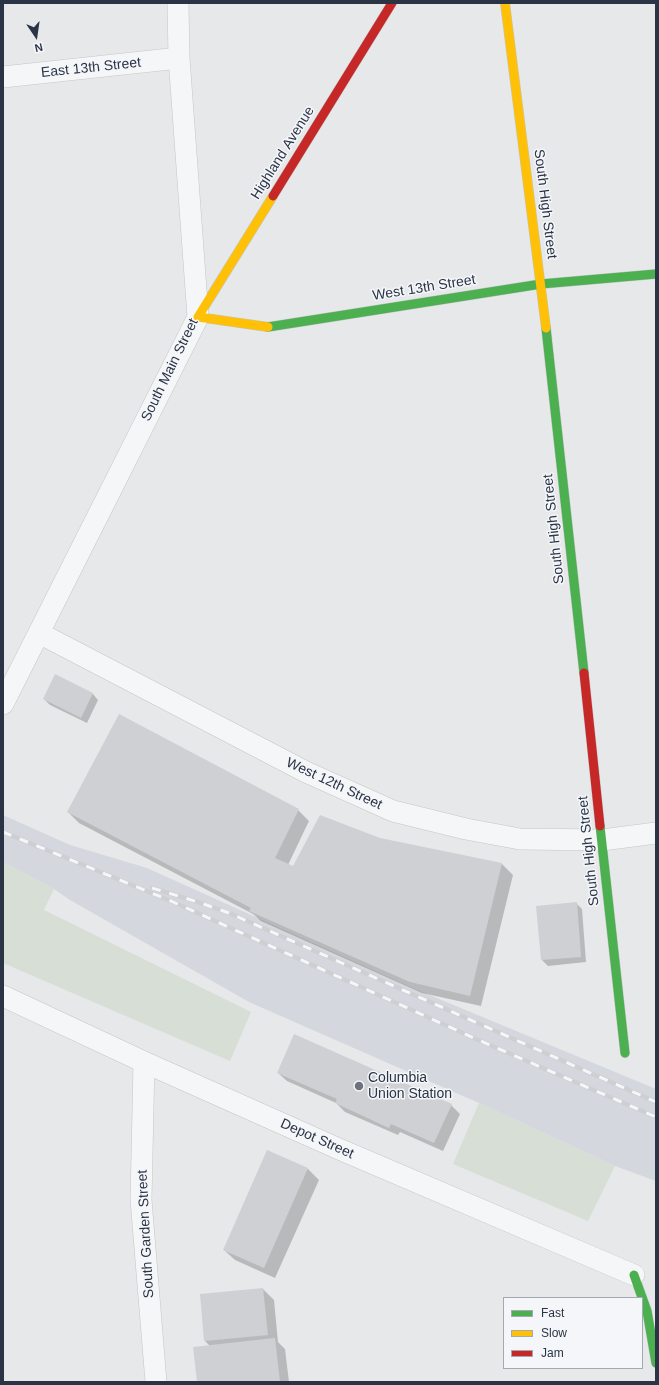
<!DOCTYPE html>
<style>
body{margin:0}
#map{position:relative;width:659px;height:1385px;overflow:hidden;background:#e6e8ea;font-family:Arial,sans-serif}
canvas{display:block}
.frame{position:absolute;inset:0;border:4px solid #2b3445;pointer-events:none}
.legend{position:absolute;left:503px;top:1297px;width:140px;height:72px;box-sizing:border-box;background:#f4f6f9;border:1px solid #a4a8b1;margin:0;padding:5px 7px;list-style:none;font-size:12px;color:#2b3445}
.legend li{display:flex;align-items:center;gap:8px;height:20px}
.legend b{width:20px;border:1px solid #a4a8b1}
.north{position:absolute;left:16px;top:16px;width:40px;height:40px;-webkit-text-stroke:3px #f4f6f9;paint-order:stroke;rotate:167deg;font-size:11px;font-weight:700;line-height:16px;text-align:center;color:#2b3445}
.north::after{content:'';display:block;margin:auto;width:14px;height:18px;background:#2b3445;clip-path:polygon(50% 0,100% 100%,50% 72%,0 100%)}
</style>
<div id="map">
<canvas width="659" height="1385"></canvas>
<div class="frame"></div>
<ul class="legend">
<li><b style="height:5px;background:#4caf50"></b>Fast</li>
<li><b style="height:5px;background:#ffc107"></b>Slow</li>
<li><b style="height:5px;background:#c62828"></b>Jam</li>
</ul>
<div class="north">N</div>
</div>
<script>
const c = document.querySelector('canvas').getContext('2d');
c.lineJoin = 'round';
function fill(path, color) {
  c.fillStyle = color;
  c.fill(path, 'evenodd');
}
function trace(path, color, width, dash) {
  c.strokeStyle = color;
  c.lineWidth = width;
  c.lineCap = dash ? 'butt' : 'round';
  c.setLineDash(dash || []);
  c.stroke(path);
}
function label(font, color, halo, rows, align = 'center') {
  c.font = font + ' Arial,sans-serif';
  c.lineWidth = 3;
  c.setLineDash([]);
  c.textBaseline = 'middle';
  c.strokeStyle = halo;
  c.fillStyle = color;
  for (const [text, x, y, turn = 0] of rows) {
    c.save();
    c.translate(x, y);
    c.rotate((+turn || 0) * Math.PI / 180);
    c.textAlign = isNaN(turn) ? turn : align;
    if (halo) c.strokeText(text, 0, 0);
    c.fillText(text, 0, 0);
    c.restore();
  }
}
const built = new Path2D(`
 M 3,815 L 70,845 L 147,868 L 415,989 L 656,1089 L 656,1181 L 615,1166 L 479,1103 L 249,1002 L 70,900 L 54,889 L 3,862 Z`);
const green = new Path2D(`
 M 3,862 L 54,889 L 44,910 L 251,1012 L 230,1061 L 3,963 Z
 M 479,1103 L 615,1166 L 588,1221 L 453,1164 Z`);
const shadow = new Path2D(`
 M 56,675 L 93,694 L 98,700 L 87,723 L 50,705 L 44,699 Z
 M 298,810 L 309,821 L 288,865 L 294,867 L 379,839 L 502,864 L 513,875 L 481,1006 L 422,993 L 261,921 L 253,914 L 79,823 L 68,812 Z
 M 576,903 L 582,909 L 586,962 L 548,966 L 542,960 Z
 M 278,1073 L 451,1105 L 460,1114 L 443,1151 L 400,1132 L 398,1135 L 345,1112 L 336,1103 L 287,1081 Z
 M 268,1152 L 308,1169 L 319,1180 L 275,1278 L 235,1260 L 224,1250 Z
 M 263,1289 L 274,1300 L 278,1342 L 285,1349 L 289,1382 L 198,1382 L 210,1346 L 205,1341 Z`);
const building = new Path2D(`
 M 55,674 L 93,693 L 81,718 L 43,699 Z
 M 119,714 L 299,809 L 275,858 L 293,866 L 320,815 L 380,838 L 502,863 L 470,996 L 410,982 L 249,911 L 251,908 L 67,812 Z
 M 577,902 L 581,957 L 541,960 L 536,906 Z
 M 294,1034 L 452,1104 L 434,1143 L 391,1124 L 389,1128 L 335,1103 L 337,1099 L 277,1073 Z
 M 267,1150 L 308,1168 L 264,1268 L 223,1250 Z
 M 263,1288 L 268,1335 L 204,1341 L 200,1294 Z
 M 275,1338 L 280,1382 L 197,1382 L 193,1347 Z`);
const street = new Path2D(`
 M 3,77 L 179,58
 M 39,633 L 306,772 L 393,811 L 466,829 L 520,839 L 602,840 L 656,833
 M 3,704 L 198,317 L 179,58 L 178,3
 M 3,996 L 144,1062 L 339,1149 L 634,1275
 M 144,1062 L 141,1200 L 156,1382`);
const fast = new Path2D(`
 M 268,327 L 541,284 L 656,274
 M 546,328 L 584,673
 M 600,826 L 625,1053
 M 634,1275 L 647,1311 L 656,1363`);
const slow = new Path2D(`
 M 505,3 L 546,328
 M 268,327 L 198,317 L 273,196`);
const jam = new Path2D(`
 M 273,196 L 392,3
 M 584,673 L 600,826`);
const rail = new Path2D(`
 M 3,832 L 171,901 L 476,1039 L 656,1117
 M 152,888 L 198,902 L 229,913 L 656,1102`);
const markers = [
 [359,1086,5,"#6c737f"]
];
const streetNames = [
 ["East 13th Street",91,68,-6],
 ["Highland Avenue",283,153,-58],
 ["South High Street",545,204,83],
 ["West 13th Street",424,288,-9],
 ["South Main Street",170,370,-64],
 ["South High Street",554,529,-96],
 ["West 12th Street",334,784,25],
 ["South High Street",589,851,-96],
 ["Depot Street",317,1139,24],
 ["South Garden Street",146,1234,-93]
];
const poiNames = [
 ["Columbia",368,1078],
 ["Union Station",368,1094]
];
fill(built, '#d4d7dd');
fill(green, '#d6ded6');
fill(shadow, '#0003');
fill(building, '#ced0d3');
trace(street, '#c4c6c8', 22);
trace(fast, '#c4c6c8', 10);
trace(slow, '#c4c6c8', 10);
trace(jam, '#c4c6c8', 10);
trace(street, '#f5f6f7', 21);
trace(fast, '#4caf50', 9);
trace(slow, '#ffc107', 9);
trace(jam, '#c62828', 9);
trace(rail, '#cecfd2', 4.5);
trace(rail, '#f4f6f9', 3, [9]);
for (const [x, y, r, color] of markers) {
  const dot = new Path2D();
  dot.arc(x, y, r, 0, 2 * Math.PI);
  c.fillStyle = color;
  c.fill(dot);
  trace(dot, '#f4f6f9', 1.5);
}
label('14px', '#2b3445', '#f4f6f9', streetNames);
label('14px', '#2b3445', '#f4f6f9', poiNames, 'left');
</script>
